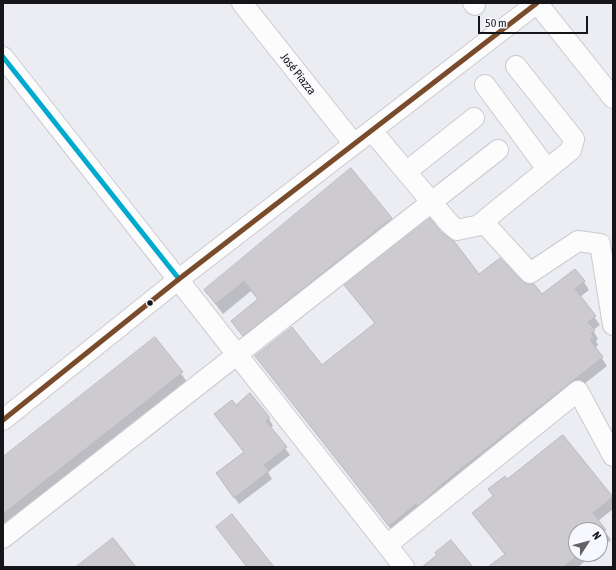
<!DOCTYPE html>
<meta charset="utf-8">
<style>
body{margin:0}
#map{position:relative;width:616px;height:570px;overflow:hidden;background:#ecedf3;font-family:"Asap Condensed",sans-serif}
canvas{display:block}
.frame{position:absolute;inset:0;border:4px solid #16161a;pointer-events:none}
.north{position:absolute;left:568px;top:522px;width:40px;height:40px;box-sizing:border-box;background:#f7f8fd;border:1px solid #9d9ea2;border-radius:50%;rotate:54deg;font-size:11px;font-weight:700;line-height:16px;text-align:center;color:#16161a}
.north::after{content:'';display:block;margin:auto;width:14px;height:18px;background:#616166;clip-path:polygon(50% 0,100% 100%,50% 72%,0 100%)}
.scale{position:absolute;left:478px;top:16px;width:110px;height:18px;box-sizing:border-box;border:2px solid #16161a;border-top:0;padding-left:5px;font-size:12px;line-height:14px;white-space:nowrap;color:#16161a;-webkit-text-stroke:3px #f7f8fd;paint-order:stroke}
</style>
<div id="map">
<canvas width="616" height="570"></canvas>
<div class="frame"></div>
<div class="north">N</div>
<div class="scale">50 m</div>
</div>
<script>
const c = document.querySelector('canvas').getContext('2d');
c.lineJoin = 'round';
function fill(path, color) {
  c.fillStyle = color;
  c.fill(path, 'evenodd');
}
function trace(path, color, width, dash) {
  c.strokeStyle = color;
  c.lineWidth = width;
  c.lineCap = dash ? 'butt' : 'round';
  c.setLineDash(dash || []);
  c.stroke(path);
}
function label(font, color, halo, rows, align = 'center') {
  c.font = font + ' "Asap Condensed",sans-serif';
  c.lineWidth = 3;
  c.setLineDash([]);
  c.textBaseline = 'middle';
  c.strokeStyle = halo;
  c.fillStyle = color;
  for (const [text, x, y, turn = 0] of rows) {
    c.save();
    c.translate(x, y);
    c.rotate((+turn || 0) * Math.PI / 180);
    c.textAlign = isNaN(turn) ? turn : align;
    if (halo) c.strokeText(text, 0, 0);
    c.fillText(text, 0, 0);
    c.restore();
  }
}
const shadow = new Path2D(`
 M 351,170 L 391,219 L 398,229 L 249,345 L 232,321 L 258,300 L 251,291 L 223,314 L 205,290 Z
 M 479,275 L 521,282 L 542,296 L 584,282 L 589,290 L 580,297 L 600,325 L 593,330 L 598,339 L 596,341 L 598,345 L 595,348 L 607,366 L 394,533 L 257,357 L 322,366 L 375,324 L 346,285 Z
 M 155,339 L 188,383 L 3,529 L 3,458 Z
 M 250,395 L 269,419 L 273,426 L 270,428 L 290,455 L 268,472 L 272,479 L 239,504 L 217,474 L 244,453 L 215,414 L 235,406 Z
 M 563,436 L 613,499 L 613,509 L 598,521 L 611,540 L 600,549 L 600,530 L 576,530 L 576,554 L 594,554 L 578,567 L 490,567 L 505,555 L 473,513 L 494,497 L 507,480 Z
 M 217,527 L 272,567 L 247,567 Z`);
const building = new Path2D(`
 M 351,168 L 392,218 L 243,336 L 231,321 L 258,299 L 244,281 L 216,304 L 204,290 Z
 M 430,218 L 441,232 L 454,241 L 479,274 L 500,258 L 522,281 L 526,284 L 534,284 L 542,294 L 575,269 L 585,281 L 575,289 L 596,316 L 588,322 L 595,330 L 591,333 L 594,337 L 590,340 L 603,357 L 442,484 L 418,506 L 416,504 L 389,526 L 255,356 L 292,327 L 322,365 L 375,323 L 344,285 Z
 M 155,337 L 183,372 L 3,514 L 3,457 Z
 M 250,393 L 270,418 L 266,421 L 287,447 L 264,465 L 269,471 L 234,498 L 216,473 L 244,452 L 214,414 L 232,400 L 236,405 Z
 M 563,435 L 613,497 L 593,513 L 606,530 L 576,530 L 576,557 L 563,567 L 488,567 L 505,554 L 472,513 L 493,496 L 488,489 L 505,476 L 507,479 Z
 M 232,514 L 274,567 L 247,567 L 216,527 Z
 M 113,538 L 136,567 L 76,567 Z
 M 451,540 L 473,567 L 422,567 L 437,555 L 435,553 Z`);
const minor = new Path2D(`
 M 242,3 L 354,144
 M 473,3 L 475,5
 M 537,3 L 613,98
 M 3,57 L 404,567
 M 485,85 L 547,169
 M 372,131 L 449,223 L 457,230 L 485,224 L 530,273 L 578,241 L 600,244 L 613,325
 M 406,172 L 474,118
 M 480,224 L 571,150 L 574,139 L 516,66
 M 3,420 L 179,279 L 537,3
 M 3,538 L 498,150
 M 387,545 L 578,391 L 613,456`);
const bus1 = new Path2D(`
 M 3,57 L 179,279`);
const bus2 = new Path2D(`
 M 3,420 L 179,279 L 537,3`);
const markers = [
 [150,303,3.5,"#16161a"]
];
const streetNames = [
 ["José Piazza",298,74,52]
];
fill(shadow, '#0003');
fill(building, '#cdcbd0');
trace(building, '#bab9be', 1);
trace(minor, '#cacbd0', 22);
trace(minor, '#fcfcfd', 20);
trace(bus1, '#00a9ce', 5);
trace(bus2, '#7a4b2a', 5);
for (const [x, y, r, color] of markers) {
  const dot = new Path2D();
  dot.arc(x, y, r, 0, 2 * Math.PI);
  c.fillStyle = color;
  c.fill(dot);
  trace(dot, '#f7f8fd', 1.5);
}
label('12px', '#16161a', '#f7f8fd', streetNames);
</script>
